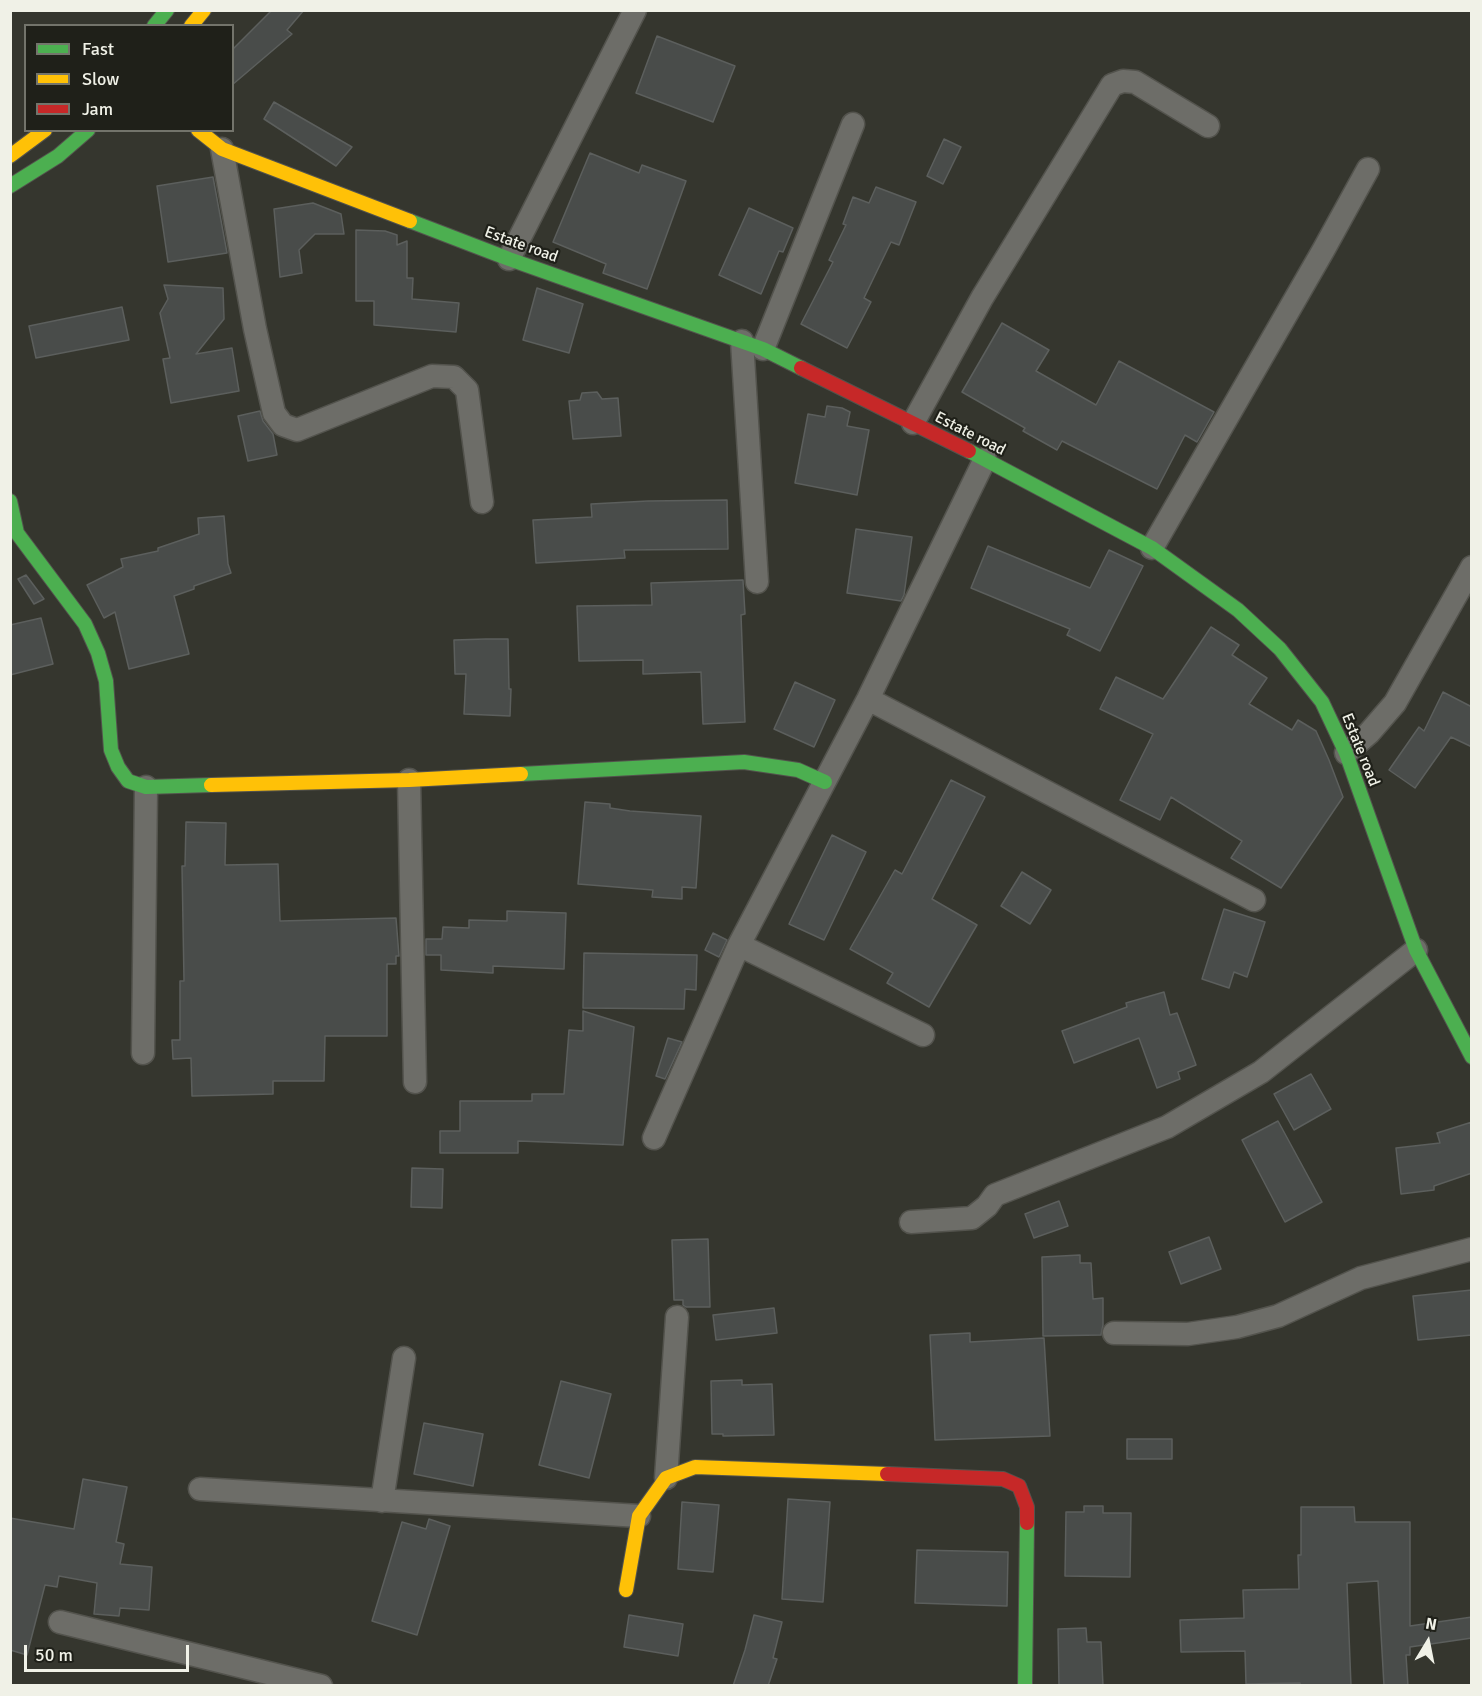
<!DOCTYPE html>
<style>
body{margin:0}
#map{position:relative;width:1482px;height:1696px;overflow:hidden;background:#35362e;font-family:Signika,sans-serif}
canvas{display:block}
.frame{position:absolute;inset:0;border:12px solid #f0f1e7;pointer-events:none}
.legend{position:absolute;left:24px;top:24px;width:210px;height:108px;box-sizing:border-box;background:#1f2019;border:2px solid #73746b;margin:0;padding:8px 10px;list-style:none;font-size:18px;color:#f0f1e7}
.legend li{display:flex;align-items:center;gap:12px;height:30px}
.legend b{width:30px;border:2px solid #73746b}
.north{position:absolute;left:1398px;top:1612px;width:60px;height:60px;-webkit-text-stroke:4px #1f2019;paint-order:stroke;rotate:10deg;font-size:16px;font-weight:700;line-height:24px;text-align:center;color:#f0f1e7}
.north::after{content:'';display:block;margin:auto;width:21px;height:27px;background:#f0f1e7;clip-path:polygon(50% 0,100% 100%,50% 72%,0 100%)}
.scale{position:absolute;left:24px;top:1645px;width:165px;height:27px;box-sizing:border-box;border:3px solid #f0f1e7;border-top:0;padding-left:8px;font-size:18px;line-height:21px;white-space:nowrap;color:#f0f1e7;-webkit-text-stroke:4px #1f2019;paint-order:stroke}
</style>
<div id="map">
<canvas width="1482" height="1696"></canvas>
<div class="frame"></div>
<ul class="legend">
<li><b style="height:8px;background:#4caf50"></b>Fast</li>
<li><b style="height:8px;background:#ffc107"></b>Slow</li>
<li><b style="height:8px;background:#c62828"></b>Jam</li>
</ul>
<div class="north">N</div>
<div class="scale">50 m</div>
</div>
<script>
const c = document.querySelector('canvas').getContext('2d');
c.lineJoin = 'round';
function fill(path, color) {
  c.fillStyle = color;
  c.fill(path, 'evenodd');
}
function trace(path, color, width, dash) {
  c.strokeStyle = color;
  c.lineWidth = width;
  c.lineCap = dash ? 'butt' : 'round';
  c.setLineDash(dash || []);
  c.stroke(path);
}
function label(font, color, halo, rows, align = 'center') {
  c.font = font + ' Signika,sans-serif';
  c.lineWidth = 4.5;
  c.setLineDash([]);
  c.textBaseline = 'middle';
  c.strokeStyle = halo;
  c.fillStyle = color;
  for (const [text, x, y, turn = 0] of rows) {
    c.save();
    c.translate(x, y);
    c.rotate((+turn || 0) * Math.PI / 180);
    c.textAlign = isNaN(turn) ? turn : align;
    if (halo) c.strokeText(text, 0, 0);
    c.fillText(text, 0, 0);
    c.restore();
  }
}
const building = new Path2D(`
 M 272,10 L 304,10 L 287,30 L 292,34 L 232,85 L 232,50 Z
 M 657,36 L 735,66 L 713,122 L 636,93 Z
 M 274,102 L 352,147 L 336,166 L 264,119 Z
 M 944,139 L 961,147 L 943,184 L 927,176 Z
 M 590,153 L 639,173 L 642,165 L 686,181 L 647,289 L 603,273 L 606,264 L 553,242 Z
 M 213,177 L 227,253 L 168,262 L 157,186 Z
 M 876,187 L 916,202 L 899,245 L 891,242 L 864,298 L 871,302 L 847,348 L 801,324 L 833,262 L 829,260 L 846,225 L 843,224 L 853,197 L 869,203 Z
 M 313,203 L 341,214 L 344,234 L 315,234 L 299,250 L 302,273 L 280,277 L 274,209 Z
 M 749,208 L 793,228 L 783,252 L 779,251 L 761,294 L 719,275 Z
 M 356,230 L 385,231 L 397,235 L 397,245 L 407,241 L 407,278 L 413,278 L 412,299 L 459,303 L 456,332 L 374,325 L 374,301 L 356,301 Z
 M 164,285 L 223,288 L 224,319 L 196,354 L 232,348 L 239,391 L 171,403 L 163,359 L 170,358 L 160,313 L 168,299 Z
 M 537,288 L 583,304 L 569,353 L 523,340 Z
 M 122,307 L 129,340 L 36,358 L 29,326 Z
 M 1002,323 L 1049,350 L 1036,371 L 1096,405 L 1119,361 L 1214,412 L 1197,442 L 1185,435 L 1157,489 L 1062,441 L 1057,450 L 1023,431 L 1025,428 L 962,392 Z
 M 597,392 L 602,399 L 618,398 L 621,436 L 573,439 L 569,401 L 580,400 L 582,393 Z
 M 827,406 L 842,408 L 850,412 L 847,426 L 869,430 L 857,495 L 795,483 L 808,414 L 825,417 Z
 M 260,411 L 263,421 L 273,434 L 277,455 L 248,461 L 238,416 Z
 M 727,500 L 728,549 L 624,550 L 625,558 L 536,563 L 533,520 L 592,517 L 591,504 L 648,501 Z
 M 224,516 L 228,564 L 231,573 L 194,586 L 194,589 L 174,596 L 189,654 L 129,669 L 115,612 L 104,618 L 87,585 L 123,567 L 121,559 L 158,551 L 158,548 L 199,534 L 198,518 Z
 M 856,529 L 912,537 L 904,595 L 901,601 L 847,593 Z
 M 988,546 L 1090,588 L 1109,550 L 1143,566 L 1100,651 L 1067,635 L 1070,629 L 971,588 Z
 M 26,575 L 44,599 L 34,604 L 18,579 Z
 M 743,580 L 745,614 L 741,615 L 745,722 L 703,724 L 701,672 L 643,674 L 643,660 L 579,661 L 577,606 L 652,605 L 651,583 Z
 M 41,618 L 53,664 L 10,675 L 10,625 Z
 M 1211,627 L 1239,645 L 1232,655 L 1267,678 L 1249,704 L 1292,730 L 1298,720 L 1316,731 L 1329,760 L 1343,797 L 1281,888 L 1231,858 L 1242,841 L 1171,797 L 1160,820 L 1120,800 L 1153,734 L 1100,709 L 1116,677 L 1163,699 Z
 M 486,639 L 508,639 L 509,689 L 511,689 L 510,716 L 464,714 L 466,674 L 455,674 L 454,640 Z
 M 795,682 L 835,700 L 814,747 L 774,729 Z
 M 1443,692 L 1472,707 L 1472,747 L 1451,737 L 1415,788 L 1389,770 L 1419,727 L 1424,731 Z
 M 951,780 L 985,797 L 932,899 L 977,925 L 929,1007 L 887,983 L 893,973 L 850,949 L 895,870 L 902,874 Z
 M 585,802 L 610,804 L 610,808 L 630,811 L 701,816 L 696,888 L 682,887 L 682,899 L 652,897 L 653,890 L 578,884 Z
 M 186,822 L 226,823 L 225,865 L 278,864 L 280,921 L 396,918 L 399,956 L 396,956 L 396,964 L 387,964 L 387,1036 L 325,1036 L 324,1081 L 273,1081 L 273,1094 L 192,1096 L 191,1058 L 173,1059 L 172,1040 L 180,1040 L 180,981 L 184,981 L 182,866 L 185,866 Z
 M 832,835 L 866,852 L 824,940 L 789,924 Z
 M 1022,872 L 1051,890 L 1030,924 L 1001,906 Z
 M 1224,909 L 1265,922 L 1247,977 L 1234,972 L 1229,988 L 1202,979 Z
 M 507,911 L 566,913 L 564,969 L 493,966 L 493,973 L 441,970 L 441,955 L 426,955 L 426,939 L 442,939 L 443,927 L 469,928 L 469,920 L 507,921 Z
 M 713,933 L 727,940 L 719,957 L 705,950 Z
 M 584,953 L 697,955 L 696,990 L 685,989 L 684,1009 L 583,1008 Z
 M 1164,992 L 1170,1015 L 1177,1013 L 1196,1065 L 1178,1072 L 1180,1079 L 1157,1088 L 1139,1038 L 1074,1063 L 1062,1031 L 1127,1007 L 1126,1003 Z
 M 583,1011 L 634,1027 L 623,1145 L 518,1141 L 518,1153 L 440,1153 L 440,1131 L 460,1131 L 460,1101 L 532,1101 L 532,1094 L 564,1094 L 569,1030 L 583,1031 Z
 M 668,1038 L 682,1042 L 665,1079 L 656,1076 Z
 M 1311,1074 L 1331,1109 L 1294,1130 L 1274,1094 Z
 M 1278,1121 L 1322,1202 L 1285,1222 L 1242,1140 Z
 M 1472,1122 L 1472,1173 L 1434,1186 L 1434,1190 L 1401,1194 L 1396,1148 L 1440,1143 L 1437,1133 Z
 M 412,1168 L 443,1169 L 442,1208 L 411,1207 Z
 M 1059,1201 L 1068,1226 L 1034,1238 L 1025,1214 Z
 M 1209,1237 L 1221,1269 L 1181,1284 L 1169,1252 Z
 M 708,1239 L 710,1307 L 686,1307 L 683,1305 L 683,1300 L 674,1300 L 672,1240 Z
 M 1080,1255 L 1080,1263 L 1091,1263 L 1093,1299 L 1103,1298 L 1103,1325 L 1101,1335 L 1043,1336 L 1042,1257 Z
 M 1472,1290 L 1472,1335 L 1418,1340 L 1413,1296 Z
 M 774,1308 L 777,1333 L 716,1340 L 713,1315 Z
 M 970,1333 L 970,1342 L 1044,1338 L 1050,1436 L 935,1440 L 930,1335 Z
 M 742,1380 L 742,1385 L 772,1384 L 774,1435 L 723,1436 L 723,1434 L 712,1434 L 711,1381 Z
 M 561,1381 L 611,1394 L 589,1478 L 539,1465 Z
 M 424,1423 L 483,1434 L 473,1486 L 414,1474 Z
 M 1127,1439 L 1172,1439 L 1172,1459 L 1127,1459 Z
 M 83,1479 L 127,1487 L 116,1542 L 124,1544 L 120,1564 L 152,1567 L 149,1610 L 120,1608 L 119,1616 L 94,1614 L 97,1583 L 59,1576 L 57,1587 L 45,1585 L 27,1655 L 10,1650 L 10,1518 L 74,1529 Z
 M 788,1499 L 830,1502 L 823,1602 L 782,1599 Z
 M 682,1502 L 719,1505 L 713,1572 L 678,1569 Z
 M 1084,1506 L 1103,1506 L 1103,1513 L 1131,1513 L 1130,1577 L 1065,1576 L 1066,1512 L 1084,1512 Z
 M 1301,1507 L 1354,1507 L 1355,1522 L 1410,1522 L 1410,1626 L 1472,1617 L 1472,1638 L 1410,1647 L 1410,1655 L 1406,1655 L 1408,1686 L 1384,1686 L 1378,1581 L 1347,1583 L 1351,1686 L 1301,1686 L 1300,1683 L 1246,1684 L 1245,1651 L 1181,1652 L 1180,1620 L 1244,1618 L 1243,1590 L 1299,1589 L 1298,1555 L 1301,1555 Z
 M 429,1519 L 450,1526 L 417,1635 L 372,1621 L 402,1522 L 426,1529 Z
 M 917,1550 L 1008,1552 L 1007,1606 L 915,1603 Z
 M 629,1615 L 683,1624 L 678,1656 L 624,1647 Z
 M 754,1615 L 782,1622 L 773,1658 L 777,1659 L 768,1686 L 733,1686 L 745,1650 Z
 M 1086,1628 L 1087,1642 L 1101,1642 L 1103,1686 L 1059,1686 L 1058,1629 Z`);
const street = new Path2D(`
 M 222,149 L 255,329 L 274,413 L 283,425 L 297,430 L 432,376 L 454,377 L 467,390 L 482,502
 M 509,259 L 635,10
 M 742,341 L 757,582
 M 763,349 L 853,124
 M 913,423 L 982,298 L 1112,85 L 1123,81 L 1135,82 L 1208,126
 M 1152,548 L 1324,249 L 1368,169
 M 868,699 L 1254,900
 M 1346,753 L 1369,733 L 1395,703 L 1472,567
 M 409,780 L 415,1082
 M 739,945 L 923,1035
 M 143,1053 L 146,787
 M 654,1138 L 739,945 L 868,699 L 985,459
 M 911,1222 L 972,1218 L 987,1206 L 995,1195 L 1167,1127 L 1261,1072 L 1416,950
 M 1114,1333 L 1188,1334 L 1237,1327 L 1278,1316 L 1361,1278 L 1472,1249
 M 666,1478 L 677,1317
 M 200,1489 L 639,1516
 M 382,1501 L 404,1358
 M 60,1622 L 321,1686`);
const fast = new Path2D(`
 M 154,26 L 167,10
 M 10,186 L 58,156 L 88,130
 M 410,221 L 509,259 L 763,349 L 801,368
 M 969,451 L 1152,548 L 1238,610 L 1280,649 L 1322,702 L 1346,753 L 1416,950 L 1472,1057
 M 10,501 L 17,533 L 85,624 L 98,653 L 106,681 L 111,750 L 118,767 L 128,781 L 146,787 L 211,785
 M 521,774 L 744,762 L 798,770 L 825,782
 M 1025,1686 L 1027,1523`);
const slow = new Path2D(`
 M 191,26 L 204,10
 M 198,130 L 222,149 L 410,221
 M 10,156 L 45,130
 M 211,785 L 409,780 L 521,774
 M 626,1590 L 639,1516 L 666,1478 L 695,1467 L 887,1474`);
const jam = new Path2D(`
 M 801,368 L 969,451
 M 887,1474 L 1003,1479 L 1019,1486 L 1027,1507 L 1027,1523`);
const streetNames = [
 ["Estate road",521,245,20],
 ["Estate road",970,434,27],
 ["Estate road",1360,750,68]
];
fill(building, '#494c4a');
trace(building, '#5c5f5d', 1.5);
trace(street, '#53534d', 25);
trace(fast, '#53534d', 16);
trace(slow, '#53534d', 16);
trace(jam, '#53534d', 16);
trace(street, '#6d6d68', 22);
trace(fast, '#4caf50', 14);
trace(slow, '#ffc107', 14);
trace(jam, '#c62828', 14);
label('16px', '#f0f1e7', '#1f2019', streetNames);
</script>
